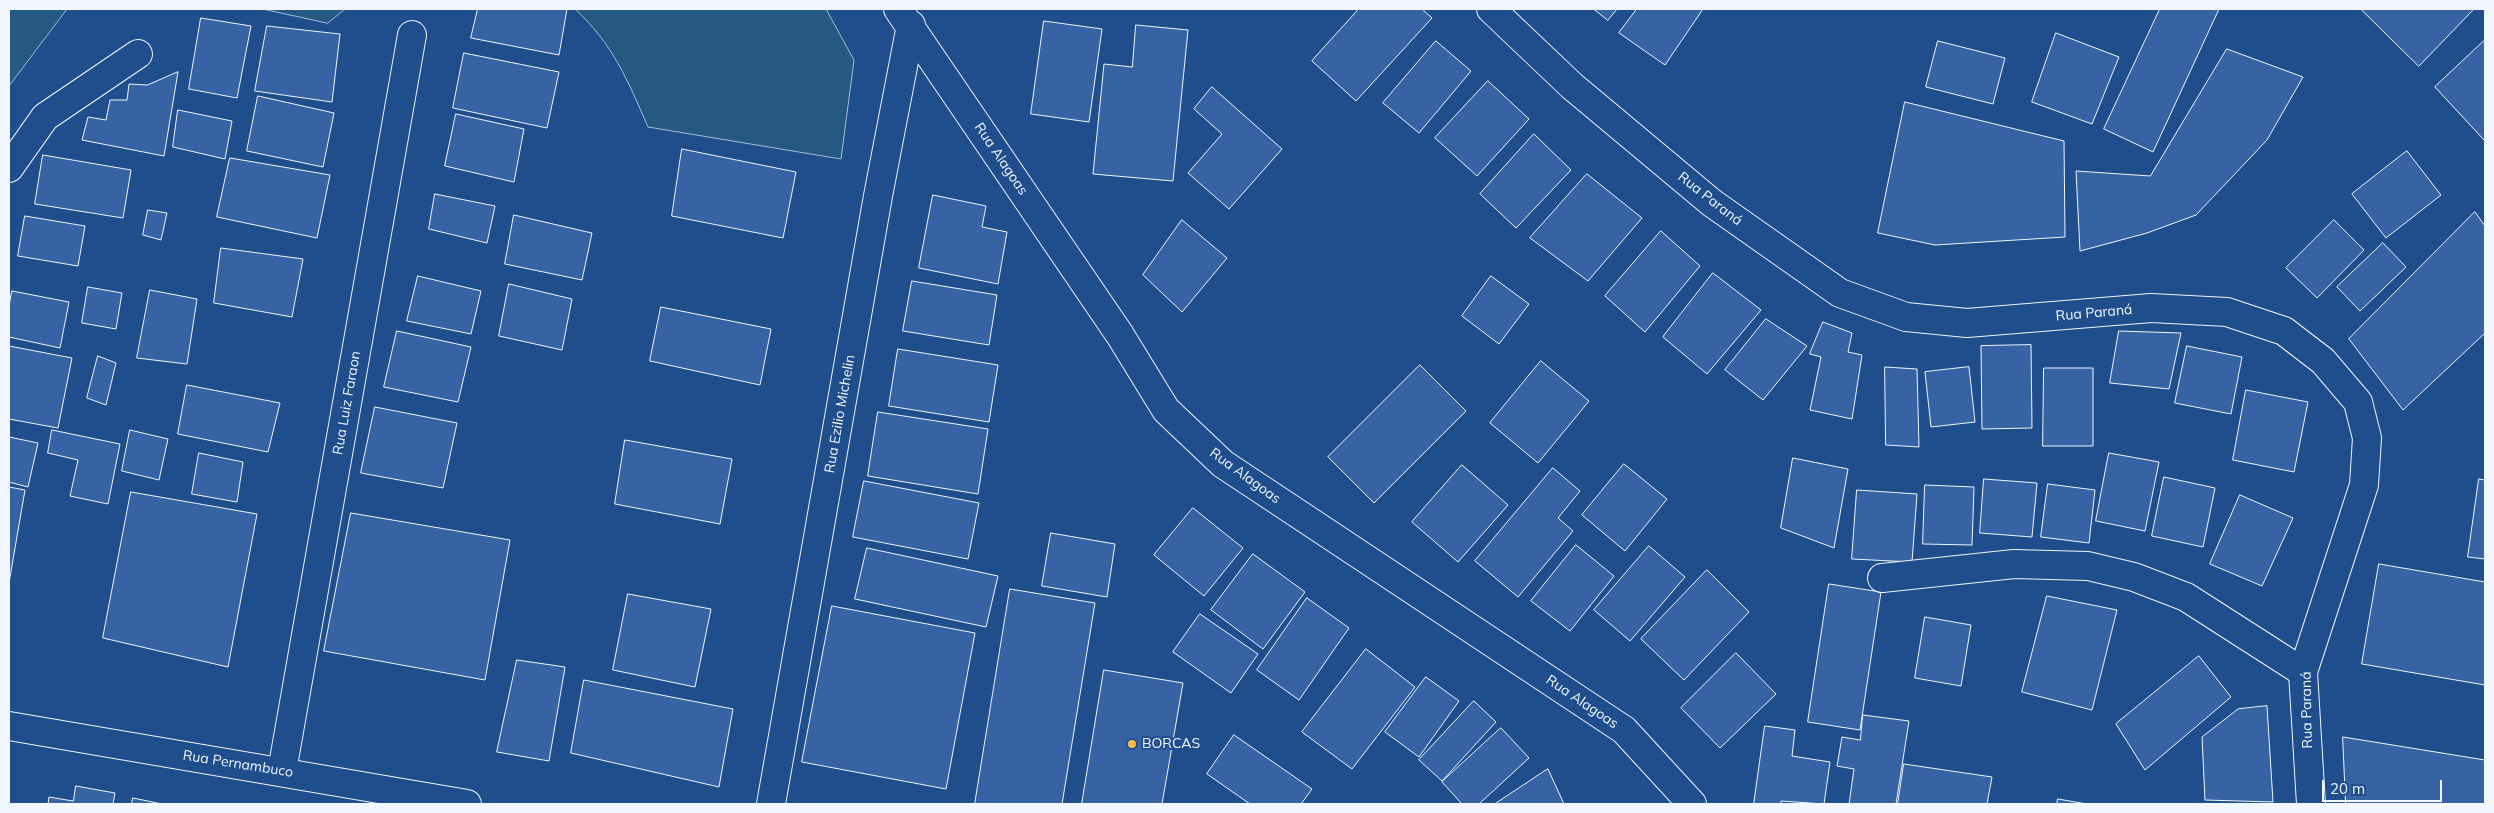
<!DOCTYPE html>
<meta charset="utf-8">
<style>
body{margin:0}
#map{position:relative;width:2494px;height:813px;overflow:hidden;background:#1f4e8c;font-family:Mulish,sans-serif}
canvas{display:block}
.frame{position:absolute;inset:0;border:10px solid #f2f6ff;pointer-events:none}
.scale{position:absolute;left:2322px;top:780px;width:120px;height:22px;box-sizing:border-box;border:2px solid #f2f6ff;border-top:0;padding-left:6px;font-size:15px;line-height:18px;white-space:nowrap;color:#f2f6ff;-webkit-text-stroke:4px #1f4e8c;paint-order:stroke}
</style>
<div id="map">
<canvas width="2494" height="813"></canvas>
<div class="frame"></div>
<div class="scale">20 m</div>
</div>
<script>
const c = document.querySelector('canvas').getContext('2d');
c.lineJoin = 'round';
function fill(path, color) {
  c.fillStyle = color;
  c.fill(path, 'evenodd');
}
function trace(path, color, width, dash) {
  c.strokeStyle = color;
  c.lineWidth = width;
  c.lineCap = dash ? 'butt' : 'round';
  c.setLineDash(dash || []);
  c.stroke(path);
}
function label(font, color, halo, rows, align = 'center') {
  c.font = font + ' Mulish,sans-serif';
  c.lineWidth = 4;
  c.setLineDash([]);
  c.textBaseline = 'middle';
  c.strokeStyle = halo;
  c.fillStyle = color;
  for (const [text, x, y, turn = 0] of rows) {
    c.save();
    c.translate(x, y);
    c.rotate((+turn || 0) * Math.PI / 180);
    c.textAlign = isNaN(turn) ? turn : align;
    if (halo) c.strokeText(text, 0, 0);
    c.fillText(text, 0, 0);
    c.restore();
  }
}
const green = new Path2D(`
 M 9,9 L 67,9 L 9,86 Z
 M 263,9 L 345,9 L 328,23 Z
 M 575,9 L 826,9 L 854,60 L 841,159 L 648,127 C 628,81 613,44 575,9 Z`);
const building = new Path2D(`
 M 478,9 L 567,9 L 559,55 L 471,38 Z
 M 1359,9 L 1422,9 L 1432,18 L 1356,101 L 1312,61 Z
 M 1594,9 L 1617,9 L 1608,20 Z
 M 1637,9 L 1703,9 L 1665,65 L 1619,33 Z
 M 2160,9 L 2219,9 L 2153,152 L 2104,129 Z
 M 2361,9 L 2474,9 L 2419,66 Z
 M 201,18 L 251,26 L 237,98 L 189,89 Z
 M 1044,21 L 1102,29 L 1089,122 L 1031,114 Z
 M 1136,25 L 1188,30 L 1173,181 L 1093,174 L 1104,64 L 1132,67 Z
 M 267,26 L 340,34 L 332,102 L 255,91 Z
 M 2056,33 L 2119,57 L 2092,124 L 2032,102 Z
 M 2485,40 L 2485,139 L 2484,140 L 2435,87 Z
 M 1436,41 L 1471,71 L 1419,133 L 1383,103 Z
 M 1938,41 L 2005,58 L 1993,104 L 1926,87 Z
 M 2227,49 L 2303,77 L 2267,140 L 2196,215 L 2147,233 L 2080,251 L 2076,171 L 2150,176 Z
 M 464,53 L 559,72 L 547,128 L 453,108 Z
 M 178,72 L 164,156 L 82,140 L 88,117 L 106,120 L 110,100 L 127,100 L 129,84 L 147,85 Z
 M 1488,81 L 1529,119 L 1477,176 L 1435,138 Z
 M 1212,87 L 1282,149 L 1229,209 L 1188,173 L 1222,134 L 1194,109 Z
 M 258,96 L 334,113 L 323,167 L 247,151 Z
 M 1905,102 L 2064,141 L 2065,237 L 1935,245 L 1878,233 Z
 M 178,110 L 232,121 L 225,159 L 173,147 Z
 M 456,114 L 524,129 L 514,182 L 445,166 Z
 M 1534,134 L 1571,170 L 1516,228 L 1480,194 Z
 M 682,149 L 796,172 L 783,238 L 672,216 Z
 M 2407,151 L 2441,195 L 2386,238 L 2352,194 Z
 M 43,155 L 131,170 L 123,218 L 35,204 Z
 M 230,158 L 330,175 L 317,238 L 217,217 Z
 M 1587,174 L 1642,218 L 1588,281 L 1530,238 Z
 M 435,194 L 495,206 L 487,243 L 429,229 Z
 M 933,195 L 986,206 L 982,227 L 1007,232 L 998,284 L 919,268 Z
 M 148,210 L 167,213 L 161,240 L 143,235 Z
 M 2475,212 L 2485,226 L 2485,333 L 2403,410 L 2349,339 Z
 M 514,215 L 592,233 L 582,280 L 505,264 Z
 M 25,216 L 85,226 L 78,266 L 18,256 Z
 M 1182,220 L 1227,258 L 1182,312 L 1143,275 Z
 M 2334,220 L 2364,250 L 2317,298 L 2286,268 Z
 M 1661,231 L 1700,266 L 1645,332 L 1605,296 Z
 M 2383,243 L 2406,267 L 2360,311 L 2337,287 Z
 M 221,248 L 303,259 L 292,317 L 214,303 Z
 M 1713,273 L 1761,310 L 1707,374 L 1663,337 Z
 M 418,276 L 481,291 L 471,334 L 407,321 Z
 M 1491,276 L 1529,304 L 1499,344 L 1462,316 Z
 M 912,281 L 997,295 L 989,345 L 903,331 Z
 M 509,284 L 572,299 L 562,350 L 499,336 Z
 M 88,287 L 122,293 L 116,329 L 82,323 Z
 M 150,290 L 197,299 L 187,364 L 137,358 Z
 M 12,291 L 69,302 L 60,348 L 9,337 L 9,307 Z
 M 661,307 L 771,329 L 760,385 L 650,361 Z
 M 1766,319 L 1807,346 L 1763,400 L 1725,370 Z
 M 1823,322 L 1852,333 L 1848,352 L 1862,355 L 1852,419 L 1810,410 L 1821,357 L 1810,354 Z
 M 397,331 L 471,347 L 458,402 L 384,387 Z
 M 2119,331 L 2181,333 L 2169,389 L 2110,383 Z
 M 2031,345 L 2032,428 L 1982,429 L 1981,346 Z
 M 9,346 L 72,358 L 58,428 L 9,419 Z
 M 2187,346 L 2242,357 L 2231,414 L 2175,403 Z
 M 898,349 L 998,365 L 989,422 L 889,406 Z
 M 98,356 L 116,363 L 106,405 L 87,398 Z
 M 1541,361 L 1589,401 L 1538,463 L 1490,423 Z
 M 1420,365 L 1466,411 L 1374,503 L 1328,457 Z
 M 1885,367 L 1917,369 L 1919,447 L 1886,445 Z
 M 1969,367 L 1975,422 L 1931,427 L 1925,372 Z
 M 2044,368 L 2093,368 L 2093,446 L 2043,446 Z
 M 187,385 L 280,403 L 268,452 L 178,434 Z
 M 2246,390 L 2308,402 L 2294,472 L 2233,460 Z
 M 375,407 L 457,423 L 443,488 L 361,473 Z
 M 878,412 L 988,429 L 978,494 L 868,476 Z
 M 52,430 L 120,444 L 108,504 L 70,496 L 78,460 L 48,453 Z
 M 130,430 L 168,439 L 159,480 L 122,471 Z
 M 9,437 L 38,443 L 28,487 L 9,482 Z
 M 625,440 L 732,459 L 720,524 L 615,504 Z
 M 199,453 L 243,462 L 237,502 L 192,494 Z
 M 2109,453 L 2159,462 L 2145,531 L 2096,521 Z
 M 1793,458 L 1848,469 L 1834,548 L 1781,528 Z
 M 1624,464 L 1667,499 L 1625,551 L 1582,515 Z
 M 1462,465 L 1508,505 L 1458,562 L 1412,522 Z
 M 1553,468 L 1580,491 L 1558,518 L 1573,531 L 1518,597 L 1475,561 Z
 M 2164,477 L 2215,488 L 2203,547 L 2152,536 Z
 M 1984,479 L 2037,483 L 2032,537 L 1980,533 Z
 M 2479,479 L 2485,480 L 2485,559 L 2468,557 Z
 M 864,481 L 979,503 L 968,559 L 853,537 Z
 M 2048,484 L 2095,490 L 2089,543 L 2041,537 Z
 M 1925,485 L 1974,487 L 1972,545 L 1923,544 Z
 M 9,487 L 25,490 L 9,583 Z
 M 1857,490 L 1917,494 L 1912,562 L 1852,559 Z
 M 131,492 L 257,514 L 228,667 L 103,638 Z
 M 2240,495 L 2293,518 L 2262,586 L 2210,564 Z
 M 1193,508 L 1243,548 L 1204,596 L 1154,555 Z
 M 351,513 L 510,540 L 485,680 L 324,651 Z
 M 1051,533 L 1115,544 L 1107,597 L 1042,586 Z
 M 1576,545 L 1614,576 L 1570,631 L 1531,601 Z
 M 1649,546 L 1685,577 L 1630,641 L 1594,610 Z
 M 867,548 L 998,576 L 986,627 L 855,599 Z
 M 1253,554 L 1305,592 L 1263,649 L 1211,610 Z
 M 2379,564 L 2485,582 L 2485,685 L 2362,664 Z
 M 1707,570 L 1749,612 L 1684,680 L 1641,639 Z
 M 1829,584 L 1881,592 L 1860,730 L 1808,722 Z
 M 1010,589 L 1095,603 L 1062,804 L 975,804 Z
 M 628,594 L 711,609 L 695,687 L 613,670 Z
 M 2047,596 L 2117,610 L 2092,710 L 2022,692 Z
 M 1307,598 L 1349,628 L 1299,700 L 1257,670 Z
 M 832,606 L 975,633 L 946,789 L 802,762 Z
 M 1200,614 L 1258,654 L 1231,693 L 1173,652 Z
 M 1925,617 L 1971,625 L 1961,686 L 1915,678 Z
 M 1366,649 L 1415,687 L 1352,769 L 1302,732 Z
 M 1736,653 L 1776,694 L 1720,748 L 1681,708 Z
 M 2199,656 L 2231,697 L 2145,770 L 2116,724 Z
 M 517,660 L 565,667 L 549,761 L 497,752 Z
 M 1104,670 L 1183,683 L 1162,804 L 1082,804 Z
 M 1426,677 L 1459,701 L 1419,757 L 1385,732 Z
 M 584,680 L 733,709 L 719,787 L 571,753 Z
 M 1474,701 L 1496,722 L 1442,781 L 1419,760 Z
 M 2267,706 L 2273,802 L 2205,800 L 2202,737 L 2238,709 Z
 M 1863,715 L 1909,721 L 1896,804 L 1849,804 L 1854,769 L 1837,766 L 1842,737 L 1860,740 Z
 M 1765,726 L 1795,730 L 1792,756 L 1830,762 L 1824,804 L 1781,801 L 1781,804 L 1754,804 Z
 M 1501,728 L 1529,758 L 1479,804 L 1462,804 L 1442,782 Z
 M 1234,735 L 1312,789 L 1301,804 L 1250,804 L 1207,774 Z
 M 2343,737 L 2485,760 L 2485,804 L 2346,804 Z
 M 1904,764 L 1992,777 L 1987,804 L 1898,804 Z
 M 1548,769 L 1564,804 L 1495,804 Z
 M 76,786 L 115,793 L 113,804 L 48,804 L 49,797 L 73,801 Z
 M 133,798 L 162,804 L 132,804 Z
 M 2058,799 L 2087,804 L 2057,804 Z`);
const street = new Path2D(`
 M 898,9 L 1120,335 L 1166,410 L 1223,464 L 1624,730 L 1692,804
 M 9,168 L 45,117 L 138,54
 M 1882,578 L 2014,564 L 2088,566 L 2134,577 L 2186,597 L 2303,672
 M 282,771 L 412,35
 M 771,804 L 878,196 L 911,25`);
const secondary = new Path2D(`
 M 1491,9 L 1572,86 L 1712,203 L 1840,293 L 1906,317 L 1967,323 L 2151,308 L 2227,312 L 2284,331 L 2323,361 L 2358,402 L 2367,438 L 2364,485 L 2303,672 L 2311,804
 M 9,726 L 467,804`);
const markers = [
 [1132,744,5,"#ffb74d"]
];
const streetNames = [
 ["Rua Alagoas",1001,159,56],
 ["Rua Paraná",1710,199,38],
 ["Rua Paraná",2094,313,-5],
 ["Rua Luiz Faraon",347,403,-80],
 ["Rua Ezilio Michelin",840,414,-80],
 ["Rua Alagoas",1245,476,36],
 ["Rua Alagoas",1582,702,34],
 ["Rua Paraná",2307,710,-91],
 ["Rua Pernambuco",238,764,9]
];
const poiNames = [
 ["BORCAS",1142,744]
];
fill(green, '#245a82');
trace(green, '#a8bbd7', 1);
fill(building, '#3563a3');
trace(building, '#f2f6ff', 1);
trace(street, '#f2f6ff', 30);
trace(secondary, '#f2f6ff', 30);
trace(street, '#1f4e8c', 28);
trace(secondary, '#1f4e8c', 28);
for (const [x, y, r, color] of markers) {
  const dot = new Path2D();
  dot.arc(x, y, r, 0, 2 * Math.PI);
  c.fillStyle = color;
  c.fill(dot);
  trace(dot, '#1f4e8c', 2);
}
label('14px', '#f2f6ff', '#1f4e8c', streetNames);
label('14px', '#f2f6ff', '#1f4e8c', poiNames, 'left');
</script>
